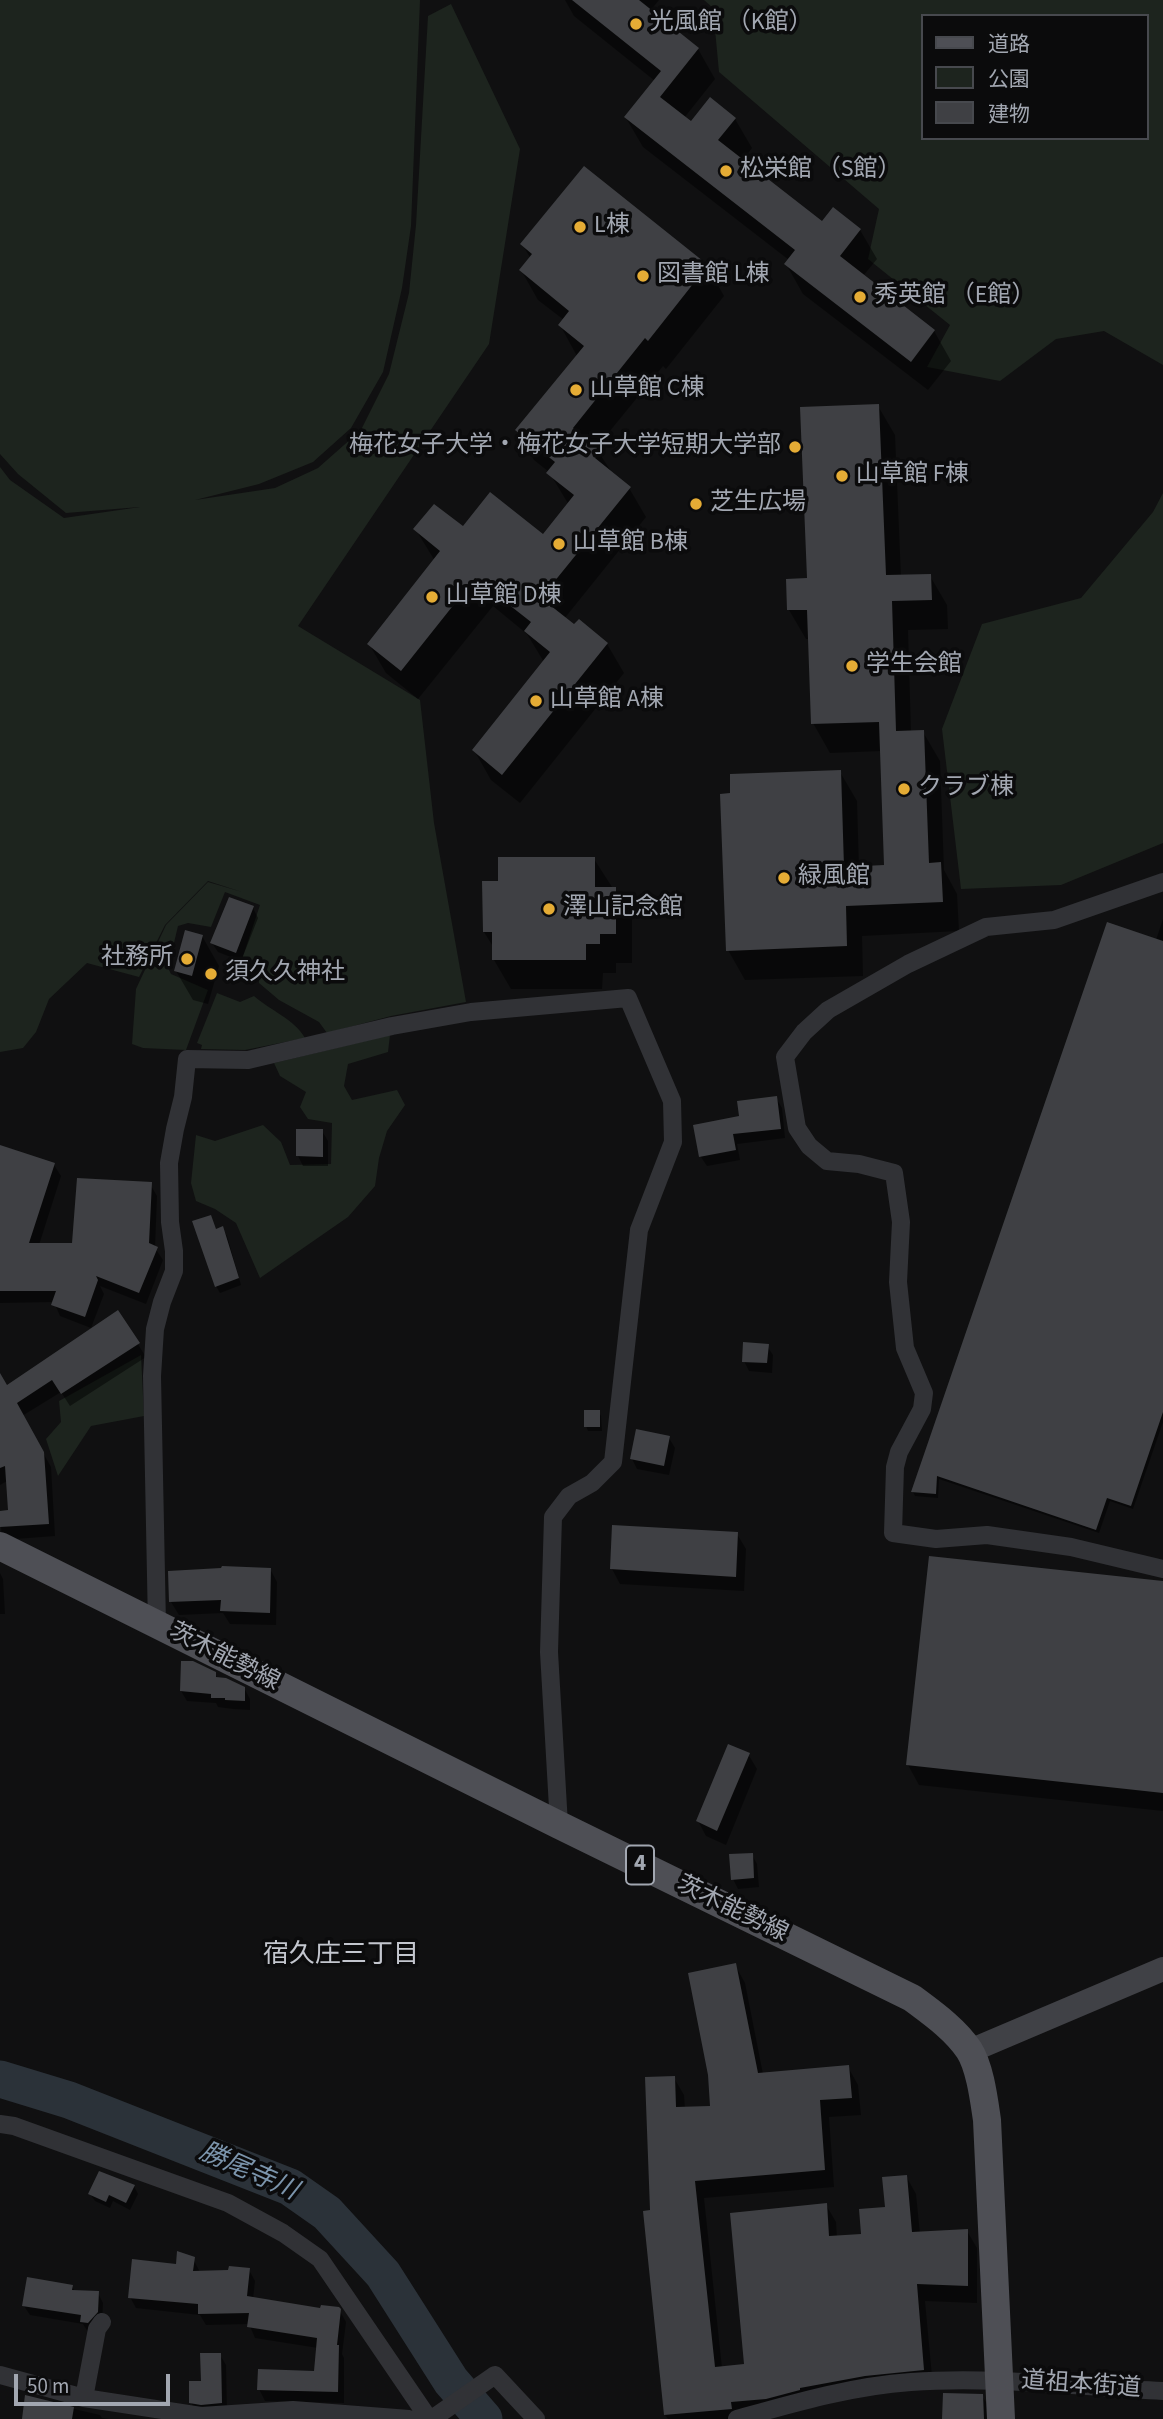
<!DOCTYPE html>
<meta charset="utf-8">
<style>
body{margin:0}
#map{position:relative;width:1163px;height:2419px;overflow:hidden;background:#101011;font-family:"Source Sans 3","Noto Sans JP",sans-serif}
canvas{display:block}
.legend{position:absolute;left:921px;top:14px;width:228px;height:126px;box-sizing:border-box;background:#0b0b0c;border:2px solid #47494e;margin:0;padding:9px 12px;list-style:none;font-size:21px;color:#a2a7b1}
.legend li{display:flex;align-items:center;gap:14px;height:35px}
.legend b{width:35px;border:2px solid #47494e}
.scale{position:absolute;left:14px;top:2374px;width:156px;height:32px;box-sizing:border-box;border:4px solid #a2a7b1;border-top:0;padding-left:9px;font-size:21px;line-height:24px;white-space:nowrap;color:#a2a7b1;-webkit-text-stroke:5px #0b0b0c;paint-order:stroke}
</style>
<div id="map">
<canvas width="1163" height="2419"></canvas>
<ul class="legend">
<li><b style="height:9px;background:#4e4f55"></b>道路</li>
<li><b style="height:19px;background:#1d241e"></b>公園</li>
<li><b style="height:19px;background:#3f4044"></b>建物</li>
</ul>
<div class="scale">50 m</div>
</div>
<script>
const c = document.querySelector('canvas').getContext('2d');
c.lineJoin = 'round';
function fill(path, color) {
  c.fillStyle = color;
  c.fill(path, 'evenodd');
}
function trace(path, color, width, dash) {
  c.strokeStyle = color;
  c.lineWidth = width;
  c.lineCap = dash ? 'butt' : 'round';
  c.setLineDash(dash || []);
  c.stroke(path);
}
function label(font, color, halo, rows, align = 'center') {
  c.font = font + ' "Source Sans 3","Noto Sans JP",sans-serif';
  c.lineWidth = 7;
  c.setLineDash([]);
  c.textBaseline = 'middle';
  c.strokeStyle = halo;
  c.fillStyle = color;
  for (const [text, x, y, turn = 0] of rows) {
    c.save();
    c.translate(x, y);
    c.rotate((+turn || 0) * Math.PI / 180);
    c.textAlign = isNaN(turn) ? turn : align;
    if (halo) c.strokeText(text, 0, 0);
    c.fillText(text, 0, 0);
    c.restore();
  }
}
const green = new Path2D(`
 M 0,0 L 420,0 L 411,226 L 402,288 L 383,372 L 351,428 L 313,462 L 259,484 L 195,500 L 275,488 L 318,468 L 361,430 L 389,374 L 409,293 L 416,225 L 428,16 L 451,4 L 520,149 L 489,344 L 298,626 L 420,700 L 434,823 L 466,1002 L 391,1016 L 327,1033 L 319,1022 L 279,1000 L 259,983 L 259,960 L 242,959 L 260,905 L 225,892 L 211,927 L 188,923 L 178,926 L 168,968 L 171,974 L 208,990 L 186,1050 L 143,1048 L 132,1044 L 136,989 L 166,925 L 208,882 L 242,892 L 208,881 L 165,925 L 139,977 L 87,963 L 49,999 L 36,1032 L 23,1048 L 0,1052 L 0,467 L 10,480 L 64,518 L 140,507 L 66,513 L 18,474 L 0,454 Z
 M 704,0 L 1163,0 L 1163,365 L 1104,331 L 1056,339 L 1000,381 L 927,367 L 950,325 L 868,259 L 879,209 L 719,72 L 713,8 ZM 923,16 L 1147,16 L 1147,138 L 923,138 Z
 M 1163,493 L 1163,843 L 1061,885 L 961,889 L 942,729 L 982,624 L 1081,598 L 1153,512 Z
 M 217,993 L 240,1002 L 254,996 C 271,1011 294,1019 305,1038 L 245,1050 L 201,1049 L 202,1045 L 197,1043 Z
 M 390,1035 L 388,1052 L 348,1064 L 344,1086 L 352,1100 L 397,1090 L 405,1105 L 387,1131 L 379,1158 L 375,1186 L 348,1217 L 260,1278 L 236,1223 L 215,1209 L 196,1201 L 191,1183 L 196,1135 L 215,1141 L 263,1125 L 281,1142 L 290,1165 L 331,1164 L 332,1123 L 308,1119 L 300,1107 L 306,1092 L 280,1076 L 274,1063 Z
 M 141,1355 L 144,1416 L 91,1426 L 58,1476 L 46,1439 L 61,1422 L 59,1401 Z`);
const shadow = new Path2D(`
 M 565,0 L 659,0 L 650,11 L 698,49 L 715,79 L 684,118 L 691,124 L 735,119 L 752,148 L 742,161 L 823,224 L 860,230 L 877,259 L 863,276 L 934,331 L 951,361 L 928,390 L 803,294 L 786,264 L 789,260 L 643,147 L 626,118 L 655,81 L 574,16 Z
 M 522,244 L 707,266 L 724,296 L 666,369 L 663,366 L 596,448 L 614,476 L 629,488 L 646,517 L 564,619 L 607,644 L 624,673 L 520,803 L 491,780 L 474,750 L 544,662 L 527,634 L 493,606 L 418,699 L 386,673 L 369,644 L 435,561 L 416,530 L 463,528 L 543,536 L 569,505 L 549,472 L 534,460 L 517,431 L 577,356 L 560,325 L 564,320 L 538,300 L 521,270 L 531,259 Z
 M 878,406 L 895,435 L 901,577 L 930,576 L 947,605 L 948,629 L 908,630 L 911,732 L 923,732 L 940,761 L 944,870 L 957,894 L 959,931 L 862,936 L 863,976 L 745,980 L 728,950 L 840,772 L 857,801 L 859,868 L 886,866 L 882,751 L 830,753 L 813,723 L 810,639 L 806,639 L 789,610 L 809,580 Z
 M 594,859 L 632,918 L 632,963 L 616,963 L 616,973 L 603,973 L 602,989 L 511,989 L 494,960 L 494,948 L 484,932 L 500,882 Z
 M 253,908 L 258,918 L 241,961 L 218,952 L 212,943 Z
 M 1163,919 L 1163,1422 L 1133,1509 L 1110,1501 L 1099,1533 L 939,1479 L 938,1498 L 915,1496 L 913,1492 L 1108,924 L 1156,940 Z
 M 202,936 L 219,966 L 208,1004 L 193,1000 L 176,971 Z
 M 776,1098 L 782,1108 L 785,1138 L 737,1144 L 740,1160 L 707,1166 L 701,1157 L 695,1126 L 741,1117 Z
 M 322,1131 L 328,1141 L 328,1166 L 303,1166 L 298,1156 Z
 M 0,1147 L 54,1165 L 61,1176 L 39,1245 L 74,1245 L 150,1184 L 157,1196 L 155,1248 L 163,1260 L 146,1304 L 100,1286 L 104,1294 L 91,1328 L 60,1316 L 54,1302 L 0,1303 Z
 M 210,1217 L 216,1230 L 222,1228 L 227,1236 L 241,1285 L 220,1293 L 216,1286 Z
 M 118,1313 L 146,1357 L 70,1406 L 61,1392 L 22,1416 L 51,1467 L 55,1536 L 2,1540 L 0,1513 L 10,1512 L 7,1481 L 0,1485 L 0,1391 Z
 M 767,1346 L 773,1355 L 772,1373 L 749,1371 L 744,1361 Z
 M 599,1412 L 601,1416 L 602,1431 L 588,1431 L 586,1426 Z
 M 669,1438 L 675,1448 L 669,1475 L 637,1469 L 632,1459 Z
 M 737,1534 L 746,1549 L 744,1591 L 620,1584 L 612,1569 Z
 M 270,1569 L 277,1582 L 276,1625 L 230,1624 L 223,1613 L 179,1615 L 171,1602 Z
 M 0,1573 L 3,1579 L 5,1614 L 0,1614 Z
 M 1163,1583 L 1163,1811 L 919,1785 L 908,1765 Z
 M 215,1674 L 218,1679 L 244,1688 L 250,1699 L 250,1710 L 233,1709 L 218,1707 L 216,1703 L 187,1701 L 181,1691 Z
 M 748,1754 L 757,1769 L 726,1845 L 706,1836 L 698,1821 Z
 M 752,1855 L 757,1864 L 759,1887 L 738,1889 L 733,1879 Z
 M 735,1965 L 745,1983 L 763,2074 L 848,2067 L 858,2085 L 861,2115 L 829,2117 L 834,2187 L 704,2198 L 722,2368 L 746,2366 L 826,2205 L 836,2222 L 837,2238 L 863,2235 L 887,2209 L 906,2176 L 916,2194 L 920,2234 L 967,2231 L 977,2248 L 977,2303 L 925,2301 L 933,2387 L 876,2393 L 742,2419 L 668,2419 L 665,2415 L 652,2211 L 674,2078 L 684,2095 L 685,2109 L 712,2108 Z
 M 134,2186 L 138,2194 L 130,2210 L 113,2201 L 110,2208 L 95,2201 L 90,2194 Z
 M 193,2259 L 200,2272 L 249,2270 L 255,2281 L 253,2299 L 322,2310 L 338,2308 L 346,2322 L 342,2354 L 344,2358 L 344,2403 L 265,2401 L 259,2389 L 315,2373 L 318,2348 L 255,2338 L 249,2324 L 206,2325 L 200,2315 L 136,2308 L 130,2297 L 178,2266 Z
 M 72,2286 L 75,2292 L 98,2293 L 103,2303 L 102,2322 L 88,2332 L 83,2324 L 30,2315 L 24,2306 Z
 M 220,2355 L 226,2365 L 227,2412 L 196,2412 L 191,2402 Z
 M 982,2396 L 988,2405 L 989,2419 L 944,2419 Z
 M 27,2398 L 100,2415 L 102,2418 L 109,2419 L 23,2419 Z`);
const river = new Path2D(`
 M 0,2079 L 69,2100 L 290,2187 L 327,2213 L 383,2274 L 451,2381 L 484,2419`);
const building = new Path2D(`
 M 572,0 L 639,0 L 699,48 L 660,97 L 691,121 L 710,97 L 736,118 L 718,140 L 822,221 L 833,207 L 861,229 L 840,256 L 935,330 L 911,362 L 784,264 L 795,250 L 624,117 L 661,71 Z
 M 584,166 L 708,265 L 648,341 L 645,338 L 573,428 L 601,450 L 595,458 L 631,487 L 541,598 L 574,624 L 579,619 L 608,643 L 502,775 L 472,750 L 550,652 L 524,631 L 531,622 L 475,578 L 401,671 L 367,644 L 440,551 L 413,529 L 434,504 L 463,526 L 490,492 L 543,534 L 574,495 L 546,473 L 555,462 L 515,430 L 584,346 L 558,325 L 569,311 L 519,270 L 532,254 L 520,244 Z
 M 879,404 L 886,575 L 931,574 L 932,600 L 892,601 L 896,731 L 924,730 L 929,863 L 941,862 L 943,902 L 846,906 L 847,946 L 726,951 L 720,794 L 730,793 L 730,774 L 841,770 L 844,867 L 884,865 L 879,722 L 811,724 L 807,610 L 787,610 L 786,579 L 807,578 L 800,407 Z
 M 498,857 L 595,857 L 595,887 L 616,887 L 616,934 L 600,934 L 600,944 L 586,944 L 586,960 L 492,960 L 492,932 L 483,932 L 482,881 L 498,881 Z
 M 229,897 L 254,906 L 236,953 L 210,943 Z
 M 1107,922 L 1163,941 L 1163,1412 L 1131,1506 L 1107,1498 L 1096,1530 L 937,1476 L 936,1494 L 911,1492 Z
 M 185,930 L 203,935 L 192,976 L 174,971 Z
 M 777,1096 L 781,1129 L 733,1134 L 736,1150 L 699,1157 L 693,1125 L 739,1116 L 737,1101 Z
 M 296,1129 L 323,1129 L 323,1157 L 296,1156 Z
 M 0,1145 L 55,1163 L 29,1243 L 72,1243 L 77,1178 L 152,1182 L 149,1243 L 158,1247 L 139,1293 L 96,1276 L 98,1280 L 85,1317 L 51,1305 L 56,1291 L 0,1291 Z
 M 211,1215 L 216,1229 L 223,1226 L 239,1278 L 215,1287 L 192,1221 Z
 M 118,1310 L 140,1343 L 61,1394 L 52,1380 L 17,1403 L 44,1452 L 49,1524 L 0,1527 L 0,1511 L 8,1510 L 5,1466 L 0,1468 L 0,1373 L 7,1385 Z
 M 743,1342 L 769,1344 L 767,1363 L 742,1362 Z
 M 584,1410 L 600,1410 L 600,1427 L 584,1427 Z
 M 636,1429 L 670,1436 L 664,1466 L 630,1459 Z
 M 612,1525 L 738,1532 L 736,1577 L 610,1569 Z
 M 929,1556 L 1163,1581 L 1163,1793 L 906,1765 Z
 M 222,1566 L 271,1568 L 270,1613 L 220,1611 L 221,1600 L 169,1602 L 168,1571 L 221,1568 Z
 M 181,1661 L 193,1661 L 216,1672 L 216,1677 L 226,1678 L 245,1687 L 245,1701 L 225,1700 L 225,1698 L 211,1698 L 211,1694 L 180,1691 Z
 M 728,1744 L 750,1753 L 717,1831 L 696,1821 Z
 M 753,1853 L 754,1878 L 731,1880 L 729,1854 Z
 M 736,1963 L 758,2073 L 849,2065 L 852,2098 L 820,2100 L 825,2170 L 695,2181 L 715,2367 L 744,2364 L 730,2213 L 827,2203 L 829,2236 L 861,2234 L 859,2209 L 885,2207 L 882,2177 L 907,2175 L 912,2232 L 968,2229 L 968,2286 L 917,2284 L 924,2370 L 865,2376 L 800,2388 L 800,2390 L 766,2399 L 731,2402 L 732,2409 L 664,2415 L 643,2211 L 650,2210 L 645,2077 L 675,2076 L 676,2107 L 710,2106 L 708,2075 L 688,1973 Z
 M 99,2171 L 135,2185 L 126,2203 L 109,2195 L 106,2202 L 88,2194 Z
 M 177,2251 L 195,2257 L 193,2271 L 228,2270 L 229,2266 L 250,2268 L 247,2296 L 320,2308 L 321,2305 L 339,2307 L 341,2309 L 337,2345 L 339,2345 L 338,2392 L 257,2390 L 258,2369 L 314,2371 L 317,2338 L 247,2327 L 249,2313 L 198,2314 L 198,2304 L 128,2298 L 132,2259 L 176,2264 Z
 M 27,2277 L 73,2285 L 72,2290 L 99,2291 L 98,2312 L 88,2323 L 80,2322 L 81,2315 L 22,2306 Z
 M 200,2353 L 221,2353 L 222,2403 L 201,2405 L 189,2403 L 189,2381 L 201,2381 Z
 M 943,2393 L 983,2394 L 984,2419 L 942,2419 Z
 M 25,2395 L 74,2407 L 72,2419 L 22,2419 Z`);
const street = new Path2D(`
 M 1163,882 L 1054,920 L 986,927 L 908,964 L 828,1010 L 804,1032 L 785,1057 L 797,1128 L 809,1146 L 827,1161 L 859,1164 L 894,1173 L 901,1222 L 898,1282 L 905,1348 L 924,1393 L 922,1409 L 899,1452 L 895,1467 L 893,1533 L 936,1539 L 987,1535 L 1071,1547 L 1163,1569
 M 157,1625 L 152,1376 L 155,1329 L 162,1302 L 174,1271 L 174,1251 L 170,1222 L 169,1163 L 175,1129 L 183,1097 L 187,1059 L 248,1060 L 392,1026 L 471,1012 L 628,998 L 672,1101 L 673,1142 L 639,1230 L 613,1462 L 592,1483 L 569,1496 L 553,1517 L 549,1652 L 559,1825
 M 0,2124 L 14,2126 L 228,2203 L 283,2233 L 320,2259 L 429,2419
 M 0,2375 L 84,2398 L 201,2416 L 293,2410 L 305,2419
 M 84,2398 L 97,2329 L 102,2322
 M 293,2410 L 409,2419
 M 432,2419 L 495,2375 L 536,2419
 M 737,2419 C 794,2403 852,2386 911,2382 C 994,2376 1080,2387 1163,2391`);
const secondary = new Path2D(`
 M 970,2051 L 1163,1969`);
const primary = new Path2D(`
 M 0,1546 L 559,1825 L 912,1998 C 932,2013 955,2029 969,2050 C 980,2067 984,2100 987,2120 L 1001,2419`);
const markers = [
 [636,24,7,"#e5ac35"],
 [726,171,7,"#e5ac35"],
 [580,227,7,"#e5ac35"],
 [643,276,7,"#e5ac35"],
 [860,297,7,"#e5ac35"],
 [576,390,7,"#e5ac35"],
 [795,447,7,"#e5ac35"],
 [842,476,7,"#e5ac35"],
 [696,504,7,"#e5ac35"],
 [559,544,7,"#e5ac35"],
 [432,597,7,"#e5ac35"],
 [852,666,7,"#e5ac35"],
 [536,701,7,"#e5ac35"],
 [904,789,7,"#e5ac35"],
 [784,878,7,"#e5ac35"],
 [549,909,7,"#e5ac35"],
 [187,959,7,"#e5ac35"],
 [211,974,7,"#e5ac35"]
];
const shields = [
 [640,1865,28]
];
const shieldNames = [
 ["4",640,1865]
];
const poiNames = [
 ["光風館 （K館）",650,24],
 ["松栄館 （S館）",740,171],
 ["L棟",594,227],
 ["図書館 L棟",657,276],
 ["秀英館 （E館）",874,297],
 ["山草館 C棟",590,390],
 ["梅花女子大学・梅花女子大学短期大学部",781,447,"right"],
 ["山草館 F棟",856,476],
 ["芝生広場",710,504],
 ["山草館 B棟",573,544],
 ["山草館 D棟",446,597],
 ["学生会館",866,666],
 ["山草館 A棟",550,701],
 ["クラブ棟",918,789],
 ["緑風館",798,878],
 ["澤山記念館",563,909],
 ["社務所",173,959,"right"],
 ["須久久神社",225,974]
];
const streetNames = [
 ["茨木能勢線",224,1658,27],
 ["茨木能勢線",732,1910,26],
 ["道祖本街道",1081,2386,4]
];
const neighbourhoodNames = [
 ["宿久庄三丁目",341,1956]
];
const waterNames = [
 ["勝尾寺川",248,2173,24]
];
fill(green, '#1d241e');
fill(shadow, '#0007');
trace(river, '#2b3239', 37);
fill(building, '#3f4044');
trace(street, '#313236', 18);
trace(secondary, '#404146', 24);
trace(primary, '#4e4f55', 28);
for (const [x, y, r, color] of markers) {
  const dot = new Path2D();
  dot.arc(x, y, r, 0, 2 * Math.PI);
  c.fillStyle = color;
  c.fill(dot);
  trace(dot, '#0b0b0c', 2.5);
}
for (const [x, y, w] of shields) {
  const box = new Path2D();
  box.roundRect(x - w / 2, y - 19.5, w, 39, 5);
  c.fillStyle = '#0b0b0c';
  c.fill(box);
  trace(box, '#a2a7b1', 2);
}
label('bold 23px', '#a2a7b1', null, shieldNames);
label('24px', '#a2a7b1', '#0b0b0c', poiNames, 'left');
label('24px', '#a2a7b1', '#0b0b0c', streetNames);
label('26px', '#c3c6ce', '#0b0b0c', neighbourhoodNames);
label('italic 26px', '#7b94ab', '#0b0b0c', waterNames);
</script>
